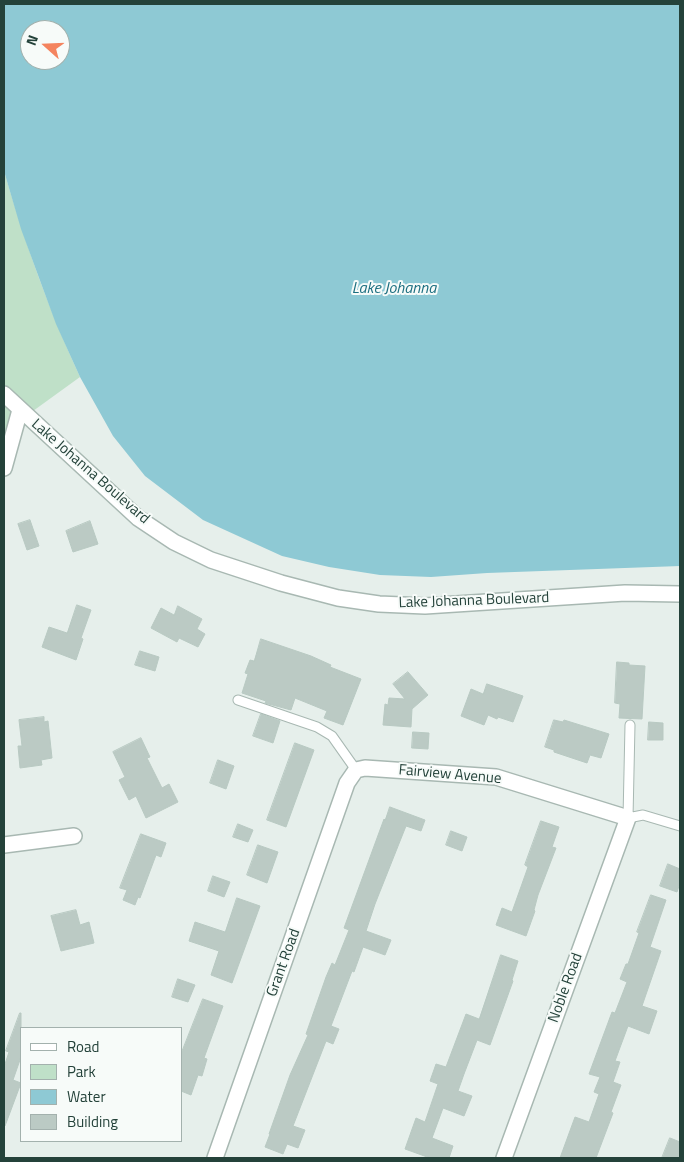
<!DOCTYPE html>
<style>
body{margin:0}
#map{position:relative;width:684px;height:1162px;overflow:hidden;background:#e6efeb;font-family:"Titillium Web",sans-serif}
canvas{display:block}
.frame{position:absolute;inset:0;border:5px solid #24423a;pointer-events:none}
.legend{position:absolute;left:20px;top:1027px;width:162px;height:115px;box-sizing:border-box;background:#f7fbf9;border:1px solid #a3b1ad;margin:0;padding:6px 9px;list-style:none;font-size:15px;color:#24423a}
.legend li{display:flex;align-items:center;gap:10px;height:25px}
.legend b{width:25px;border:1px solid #a3b1ad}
.north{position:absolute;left:20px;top:20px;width:50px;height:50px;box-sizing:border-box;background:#f7fbf9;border:1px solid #a3b1ad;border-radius:50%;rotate:290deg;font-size:14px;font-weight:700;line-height:20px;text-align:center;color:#24423a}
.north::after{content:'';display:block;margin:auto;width:18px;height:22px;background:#f4845f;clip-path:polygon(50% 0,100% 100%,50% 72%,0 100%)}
</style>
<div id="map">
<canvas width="684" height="1162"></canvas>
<div class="frame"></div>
<ul class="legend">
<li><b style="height:6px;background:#fff"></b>Road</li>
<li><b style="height:14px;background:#bfe0c8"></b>Park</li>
<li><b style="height:14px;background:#8ec9d4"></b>Water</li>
<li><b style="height:14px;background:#bbcac4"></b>Building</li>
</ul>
<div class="north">N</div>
</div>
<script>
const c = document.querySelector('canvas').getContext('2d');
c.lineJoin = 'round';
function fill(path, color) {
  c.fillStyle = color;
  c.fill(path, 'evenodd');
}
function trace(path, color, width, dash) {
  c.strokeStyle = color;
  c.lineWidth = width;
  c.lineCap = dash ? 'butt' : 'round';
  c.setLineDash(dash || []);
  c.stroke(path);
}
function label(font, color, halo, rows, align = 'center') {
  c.font = font + ' "Titillium Web",sans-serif';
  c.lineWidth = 4;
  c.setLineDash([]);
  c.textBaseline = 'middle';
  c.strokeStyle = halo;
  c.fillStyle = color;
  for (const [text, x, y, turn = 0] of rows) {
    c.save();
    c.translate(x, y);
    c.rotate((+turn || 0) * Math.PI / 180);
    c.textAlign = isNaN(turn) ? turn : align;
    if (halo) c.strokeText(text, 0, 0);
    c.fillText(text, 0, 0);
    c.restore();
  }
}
const green = new Path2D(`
 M 4,171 C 25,243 49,310 80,377 L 4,432 Z`);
const water = new Path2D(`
 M 4,4 L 680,4 L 680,566 L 487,573 L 431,577 L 380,575 L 329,567 L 282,556 L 203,520 L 145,476 L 113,436 L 80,377 L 56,324 L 21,229 L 4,171 ZM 30,30 L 60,30 L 60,60 L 30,60 Z`);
const building = new Path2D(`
 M 30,520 L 39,546 L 27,550 L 18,524 Z
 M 90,521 L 98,544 L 73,552 L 66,531 Z
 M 77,605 L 91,610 L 81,638 L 83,639 L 76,660 L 42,647 L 49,627 L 67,633 Z
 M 178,606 L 202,619 L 197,629 L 205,634 L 198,647 L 179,638 L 177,642 L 151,628 L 161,608 L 174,615 Z
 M 261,639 L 311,656 L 331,665 L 330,667 L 361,679 L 343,725 L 324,718 L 327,711 L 295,698 L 291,710 L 265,703 L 266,701 L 242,693 L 248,674 L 245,673 L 250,660 L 254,661 Z
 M 140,651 L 159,657 L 155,671 L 135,665 Z
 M 617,662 L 629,663 L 629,665 L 645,666 L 642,719 L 619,718 L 620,704 L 615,703 Z
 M 408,672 L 428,695 L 412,709 L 411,727 L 383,725 L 385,704 L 388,705 L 389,698 L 405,699 L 393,684 Z
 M 487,684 L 523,696 L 513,722 L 498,717 L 497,719 L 488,715 L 484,725 L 461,716 L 471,689 L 483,694 Z
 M 261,714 L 280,721 L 273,743 L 253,736 Z
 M 44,717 L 44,722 L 48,721 L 52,758 L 41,760 L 42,765 L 20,768 L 18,746 L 22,746 L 19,720 Z
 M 554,720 L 563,722 L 564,720 L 609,734 L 601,758 L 590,755 L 587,763 L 554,752 L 554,750 L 545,747 Z
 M 649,722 L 663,723 L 663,740 L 648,740 Z
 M 413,732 L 429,733 L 428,749 L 412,748 Z
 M 141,738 L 150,757 L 147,758 L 162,788 L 169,784 L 178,802 L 146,818 L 136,796 L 129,800 L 119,780 L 125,777 L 113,752 Z
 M 295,743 L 314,750 L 286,827 L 267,820 Z
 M 218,760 L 234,766 L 226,789 L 210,783 Z
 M 390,807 L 425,820 L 421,831 L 406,826 L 375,904 L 366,931 L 391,940 L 385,955 L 363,947 L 354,972 L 352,971 L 331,1026 L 339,1029 L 333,1044 L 326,1041 L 293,1126 L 305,1130 L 298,1148 L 287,1144 L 283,1154 L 265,1147 L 270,1134 L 269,1134 L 290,1075 L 308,1035 L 306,1034 L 326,977 L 332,963 L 335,965 L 349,930 L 344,928 L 384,819 L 385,820 Z
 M 541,821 L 559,827 L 552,847 L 556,848 L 538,895 L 534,910 L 535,911 L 526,936 L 496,925 L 502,908 L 512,912 L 528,867 L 525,865 Z
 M 238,824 L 253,830 L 248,842 L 233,837 Z
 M 451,831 L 467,837 L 462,851 L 446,845 Z
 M 141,834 L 166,843 L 161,857 L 156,855 L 140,898 L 138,897 L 135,905 L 123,900 L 127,890 L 120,888 Z
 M 258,845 L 278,852 L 267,883 L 247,875 Z
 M 668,864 L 680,869 L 680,883 L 677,892 L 660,886 Z
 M 213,876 L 230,882 L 224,897 L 208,891 Z
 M 651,895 L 666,900 L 650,947 L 661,951 L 642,1006 L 657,1011 L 649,1034 L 628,1026 L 615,1061 L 620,1062 L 613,1082 L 621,1085 L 611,1112 L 613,1113 L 596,1158 L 560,1158 L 575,1117 L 589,1122 L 599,1094 L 594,1092 L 600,1077 L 589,1074 L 612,1012 L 615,1013 L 627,982 L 620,979 L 626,964 L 628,964 L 639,933 L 637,932 Z
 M 237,898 L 260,906 L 232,983 L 211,975 L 219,951 L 189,941 L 195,922 L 225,932 Z
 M 76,910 L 80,925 L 89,922 L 94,943 L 61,951 L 51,916 Z
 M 501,955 L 518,961 L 512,980 L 513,981 L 490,1045 L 477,1040 L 464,1074 L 458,1091 L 472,1096 L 464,1116 L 443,1108 L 432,1138 L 453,1146 L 449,1158 L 430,1158 L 405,1149 L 416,1118 L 425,1122 L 438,1084 L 430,1081 L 436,1064 L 446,1067 L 466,1014 L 479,1019 Z
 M 178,979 L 195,985 L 188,1002 L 172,997 Z
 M 203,999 L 223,1006 L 208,1047 L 204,1058 L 207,1059 L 202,1076 L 198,1075 L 191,1095 L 181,1091 L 181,1054 Z
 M 20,1013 L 21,1013 L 21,1057 L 13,1080 L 21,1083 L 5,1126 L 4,1126 L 4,1067 L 9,1052 L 6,1051 Z
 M 670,1138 L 680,1142 L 680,1158 L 662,1158 Z`);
const service = new Path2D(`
 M 238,700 L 317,727 L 332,736 L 356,770
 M 630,725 L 628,818 L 643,815 L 680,826`);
const minor = new Path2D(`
 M 4,468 L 20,410
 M 4,845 L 74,836
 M 215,1158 L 347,783 L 356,770 L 365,768 L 496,777 L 628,818 L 504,1158`);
const tertiary = new Path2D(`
 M 4,394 L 138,518 L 174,542 L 211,560 L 281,583 L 338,598 L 379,604 L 425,606 L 625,593 L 680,594`);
const streetNames = [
 ["Lake Johanna Boulevard",90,472,41],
 ["Lake Johanna Boulevard",474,601,-2],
 ["Fairview Avenue",450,775,5],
 ["Grant Road",284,963,-70],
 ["Noble Road",566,988,-70]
];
const waterNames = [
 ["Lake Johanna",394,289]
];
fill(green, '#bfe0c8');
fill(water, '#8ec9d4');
fill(building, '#bbcac4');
trace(building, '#b8c9c2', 1);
trace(service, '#a8b8b2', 11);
trace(minor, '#a8b8b2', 18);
trace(tertiary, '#a8b8b2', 18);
trace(service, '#fff', 9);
trace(minor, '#fff', 15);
trace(tertiary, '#fff', 15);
label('15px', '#24423a', '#f7fbf9', streetNames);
label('italic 16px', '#1c6f80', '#f7fbf9', waterNames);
</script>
